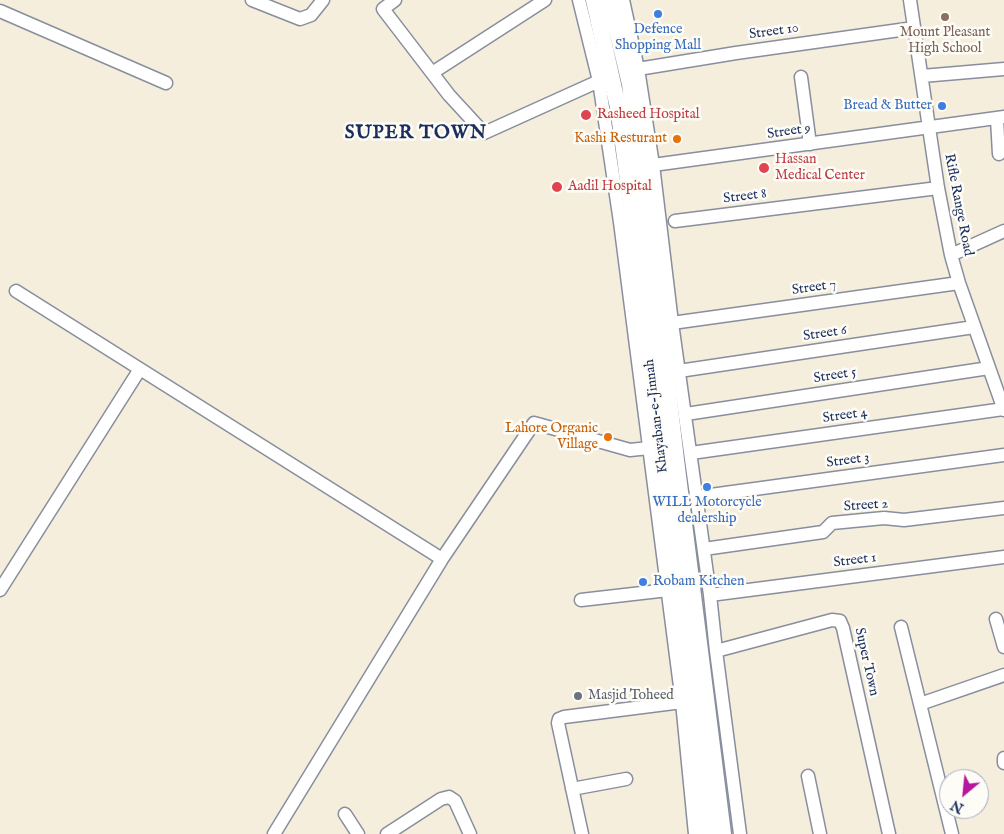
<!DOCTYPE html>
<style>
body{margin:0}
#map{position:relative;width:1004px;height:834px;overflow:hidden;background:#f5eedc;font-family:"IM FELL English",serif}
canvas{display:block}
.north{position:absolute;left:939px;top:769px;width:50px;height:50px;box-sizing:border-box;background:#fdfcf7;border:1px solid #a3aaba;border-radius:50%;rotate:208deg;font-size:14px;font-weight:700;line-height:20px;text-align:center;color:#1b2f5e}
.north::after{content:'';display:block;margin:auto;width:18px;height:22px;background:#b5179e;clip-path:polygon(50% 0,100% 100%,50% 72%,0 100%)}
</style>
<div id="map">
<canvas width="1004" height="834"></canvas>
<div class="north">N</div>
</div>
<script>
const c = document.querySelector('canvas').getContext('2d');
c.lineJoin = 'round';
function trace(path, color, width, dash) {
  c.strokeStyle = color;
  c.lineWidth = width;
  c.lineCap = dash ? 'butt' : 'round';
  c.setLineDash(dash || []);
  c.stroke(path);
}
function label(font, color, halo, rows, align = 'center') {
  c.font = font + ' "IM FELL English",serif';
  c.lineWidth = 5;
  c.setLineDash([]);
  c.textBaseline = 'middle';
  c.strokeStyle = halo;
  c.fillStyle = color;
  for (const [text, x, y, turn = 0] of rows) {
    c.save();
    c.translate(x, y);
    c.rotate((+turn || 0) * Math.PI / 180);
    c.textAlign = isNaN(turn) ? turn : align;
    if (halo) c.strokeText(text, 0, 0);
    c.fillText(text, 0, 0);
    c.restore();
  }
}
const minor = new Path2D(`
 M 252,0 L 300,19 L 311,15 L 323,0
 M 395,0 L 383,9 L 449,95 L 484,133 L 599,81
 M 579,0 L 599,81 L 620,222 L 682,702 L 695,834
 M 623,0 L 638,69 L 653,165 L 672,323 L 710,595 L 716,651 L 740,834
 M 910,0 L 938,188 L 951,255 L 959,283 L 1004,410
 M 0,11 L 166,83
 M 638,69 L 736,53 L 914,28
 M 432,73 L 545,0
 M 922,76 L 1004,69
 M 801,77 L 810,144
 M 997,119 L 999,154
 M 653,165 L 1004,117
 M 675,221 L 938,188
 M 951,255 L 1004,231
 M 16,291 L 442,559
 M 672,323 L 959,283
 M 679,371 L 974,327
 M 686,414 L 989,368
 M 691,453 L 1004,409
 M 696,497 L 1004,455
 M 704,549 L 823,532 L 832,523 L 884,518 L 904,520 L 1004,508
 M 0,590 L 140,369
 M 710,595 L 1004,557
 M 581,600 L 668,590
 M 996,619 L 1004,647
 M 901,627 L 952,834
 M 716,651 L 832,620 L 840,621 L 843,628 L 889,834
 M 920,704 L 1004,675
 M 1004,758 L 1004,763
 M 808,776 L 820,834
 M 572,789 L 626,779
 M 345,814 L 358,834
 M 274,834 L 442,559 L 534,423 L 630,450 L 649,448
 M 387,834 L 441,799 L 449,797 L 455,801 L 470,834
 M 582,834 L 558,723 L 559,719 L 564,717 L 682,702`);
const major = new Path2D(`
 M 594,0 L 618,107 L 625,157 L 656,401 L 708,834
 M 610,0 L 630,84 L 641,162 L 676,460 L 723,834`);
const markers = [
 [658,14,5,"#3f7fe0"],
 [945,17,5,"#8d6e63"],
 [942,106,5,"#3f7fe0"],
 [586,115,6,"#e0444e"],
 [677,139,5,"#e8710a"],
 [764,168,6,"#e0444e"],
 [557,187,6,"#e0444e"],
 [608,437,5,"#e8710a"],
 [707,487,5,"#3f7fe0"],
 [643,582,5,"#3f7fe0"],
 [578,696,5,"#6b7280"]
];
const shopNames = [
 ["Defence",658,30],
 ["Shopping Mall",658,46],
 ["Bread & Butter",932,106,"right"],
 ["WILL Motorcycle",707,503],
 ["dealership",707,519],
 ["Robam Kitchen",653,582,"left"]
];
const streetNames = [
 ["Street 10",774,32,-8],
 ["Street 9",789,132,-8],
 ["Street 8",745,197,-7],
 ["Rifle Range Road",958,205,79],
 ["Street 7",814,288,-8],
 ["Street 6",825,334,-8],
 ["Street 5",835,376,-9],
 ["Khayaban-e-Jinnah",657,416,-97],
 ["Street 4",845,416,-8],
 ["Street 3",848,461,-8],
 ["Street 2",866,506,-4],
 ["Street 1",855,561,-7],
 ["Super Town",866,662,77]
];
const educationNames = [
 ["Mount Pleasant",945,33],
 ["High School",945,49]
];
const healthNames = [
 ["Rasheed Hospital",597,115],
 ["Hassan",775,160],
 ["Medical Center",775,176],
 ["Aadil Hospital",568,187]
];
const foodNames = [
 ["Kashi Resturant",667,139],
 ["Lahore Organic",598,429],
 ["Village",598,445]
];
const worshipNames = [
 ["Masjid Toheed",588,696]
];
const districtNames = [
 ["SUPER TOWN",416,134]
];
trace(minor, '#888e9d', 15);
trace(major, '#888e9d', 19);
trace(minor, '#fff', 12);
trace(major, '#fff', 16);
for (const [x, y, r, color] of markers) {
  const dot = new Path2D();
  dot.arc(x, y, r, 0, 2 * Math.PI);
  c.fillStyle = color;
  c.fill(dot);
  trace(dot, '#fdfcf7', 2);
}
label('14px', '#366cbe', '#fdfcf7', shopNames);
label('14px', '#1b2f5e', '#fdfcf7', streetNames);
label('14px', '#785e54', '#fdfcf7', educationNames);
label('14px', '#be3a42', '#fdfcf7', healthNames, 'left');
label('14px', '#c56008', '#fdfcf7', foodNames, 'right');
label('14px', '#5b616d', '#fdfcf7', worshipNames, 'left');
c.letterSpacing = '1px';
label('bold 19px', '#1b2f5e', '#fdfcf7', districtNames);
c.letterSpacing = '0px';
</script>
